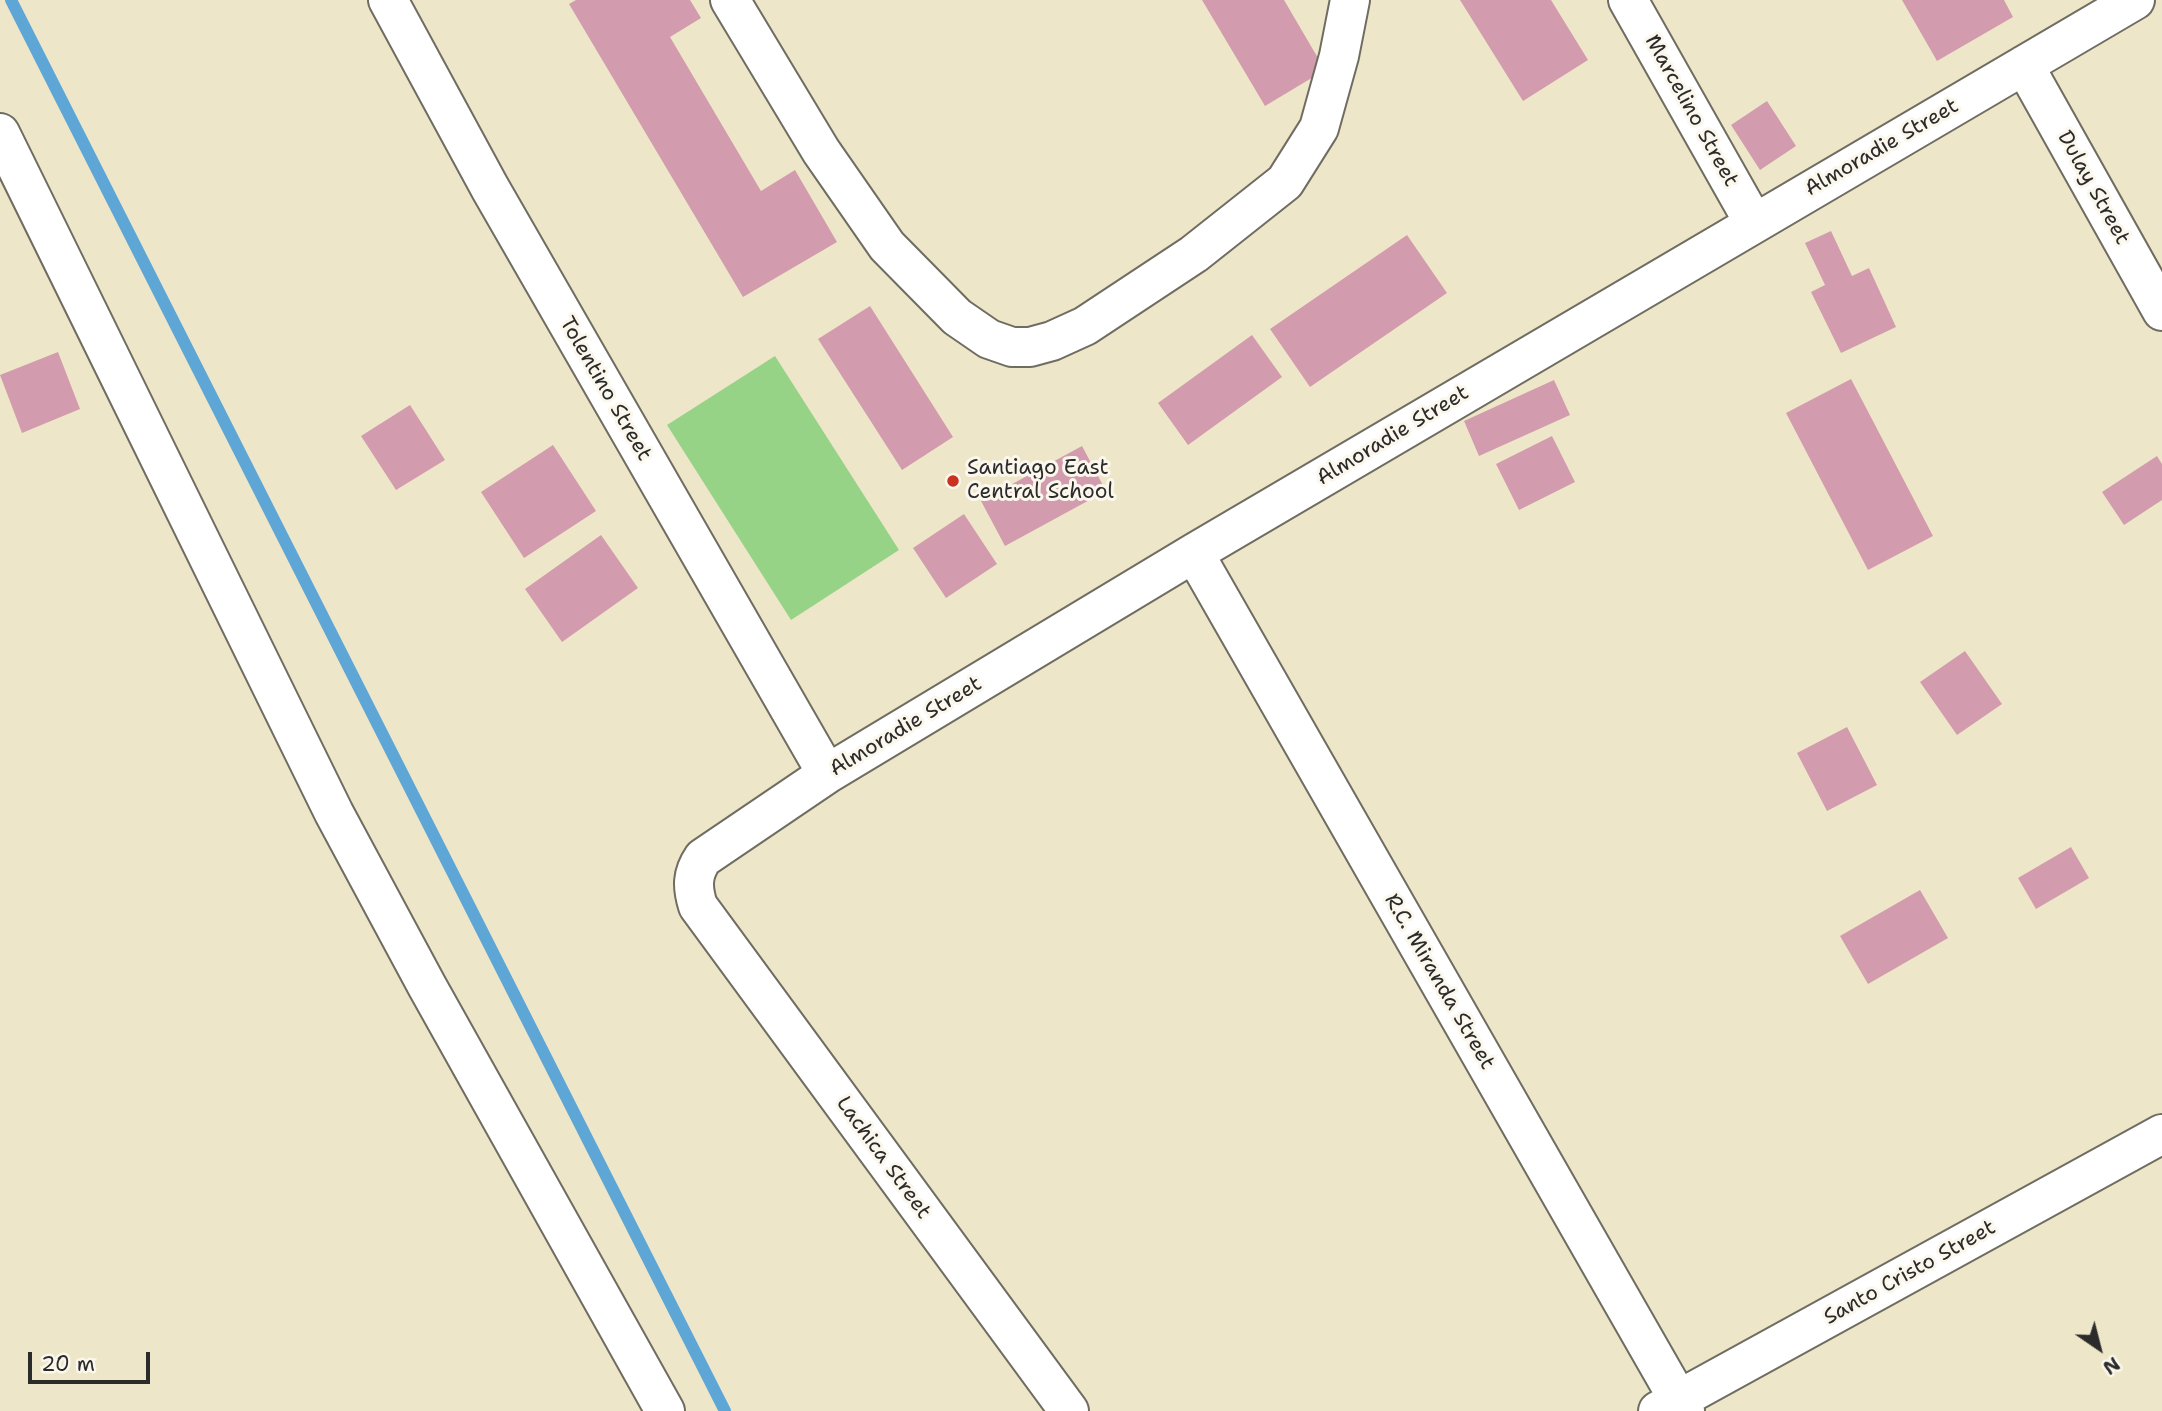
<!DOCTYPE html>
<style>
body{margin:0}
#map{position:relative;width:2162px;height:1411px;overflow:hidden;background:#eee6c8;font-family:"Shantell Sans",sans-serif}
canvas{display:block}
.north{position:absolute;left:2064px;top:1313px;width:70px;height:70px;-webkit-text-stroke:5px #fbf7ec;paint-order:stroke;rotate:145deg;font-size:19px;font-weight:700;line-height:28px;text-align:center;color:#2b2b2b}
.north::after{content:'';display:block;margin:auto;width:24px;height:32px;background:#2b2b2b;clip-path:polygon(50% 0,100% 100%,50% 72%,0 100%)}
.scale{position:absolute;left:28px;top:1352px;width:122px;height:32px;box-sizing:border-box;border:4px solid #2b2b2b;border-top:0;padding-left:9px;font-size:21px;line-height:24px;white-space:nowrap;color:#2b2b2b;-webkit-text-stroke:5px #fbf7ec;paint-order:stroke}
</style>
<div id="map">
<canvas width="2162" height="1411"></canvas>
<div class="north">N</div>
<div class="scale">20 m</div>
</div>
<script>
const c = document.querySelector('canvas').getContext('2d');
c.lineJoin = 'round';
function fill(path, color) {
  c.fillStyle = color;
  c.fill(path, 'evenodd');
}
function trace(path, color, width, dash) {
  c.strokeStyle = color;
  c.lineWidth = width;
  c.lineCap = dash ? 'butt' : 'round';
  c.setLineDash(dash || []);
  c.stroke(path);
}
function label(font, color, halo, rows, align = 'center') {
  c.font = font + ' "Shantell Sans",sans-serif';
  c.lineWidth = 6;
  c.setLineDash([]);
  c.textBaseline = 'middle';
  c.strokeStyle = halo;
  c.fillStyle = color;
  for (const [text, x, y, turn = 0] of rows) {
    c.save();
    c.translate(x, y);
    c.rotate((+turn || 0) * Math.PI / 180);
    c.textAlign = isNaN(turn) ? turn : align;
    if (halo) c.strokeText(text, 0, 0);
    c.fillText(text, 0, 0);
    c.restore();
  }
}
const green = new Path2D(`
 M 775,356 L 899,550 L 791,620 L 667,425 Z`);
const stream = new Path2D(`
 M 11,0 L 725,1411`);
const building = new Path2D(`
 M 576,0 L 690,0 L 701,18 L 670,37 L 761,191 L 795,170 L 837,242 L 743,297 L 569,4 Z
 M 1202,0 L 1284,0 L 1325,70 L 1265,106 Z
 M 1460,0 L 1551,0 L 1588,60 L 1523,101 Z
 M 1902,0 L 2004,0 L 2013,17 L 1937,61 Z
 M 1767,101 L 1796,146 L 1760,170 L 1731,125 Z
 M 1831,231 L 1852,276 L 1869,268 L 1896,327 L 1841,353 L 1811,292 L 1825,285 L 1805,243 Z
 M 1407,235 L 1447,293 L 1310,387 L 1270,329 Z
 M 870,306 L 953,437 L 902,470 L 818,339 Z
 M 1252,335 L 1282,377 L 1188,445 L 1158,403 Z
 M 58,352 L 80,409 L 22,433 L 0,375 Z
 M 1851,379 L 1933,536 L 1868,570 L 1786,413 Z
 M 1554,380 L 1570,415 L 1479,456 L 1464,421 Z
 M 410,405 L 445,460 L 396,490 L 361,436 Z
 M 1552,436 L 1575,482 L 1519,510 L 1496,464 Z
 M 553,445 L 596,511 L 524,558 L 481,492 Z
 M 1082,446 L 1106,491 L 1005,546 L 981,501 Z
 M 2157,456 L 2162,464 L 2162,500 L 2124,525 L 2102,492 Z
 M 964,514 L 997,564 L 946,598 L 913,548 Z
 M 601,535 L 638,588 L 562,642 L 525,589 Z
 M 1965,651 L 2002,704 L 1957,735 L 1920,682 Z
 M 1847,727 L 1877,785 L 1827,811 L 1797,753 Z
 M 2071,847 L 2089,878 L 2036,909 L 2018,878 Z
 M 1920,890 L 1948,938 L 1868,984 L 1840,936 Z`);
const minor = new Path2D(`
 M 388,0 L 490,188 L 827,774
 M 730,0 L 821,151 L 887,246 L 957,317 L 989,339 L 1012,347 L 1030,347 L 1052,341 L 1085,326 L 1194,254 L 1285,182 L 1319,128 L 1339,56 L 1350,0
 M 1628,0 L 1754,223
 M 2024,65 L 2162,311
 M 0,133 L 334,813 L 427,986 L 665,1411
 M 1194,553 L 1685,1411
 M 1069,1411 L 698,906 C 692,887 692,874 703,858 L 827,774 L 1194,553 L 2135,0
 M 1658,1411 L 2162,1134`);
const markers = [
 [953,481,7,"#c8321e"]
];
const streetNames = [
 ["Marcelino Street",1691,111,61],
 ["Almoradie Street",1882,148,-30],
 ["Dulay Street",2093,188,61],
 ["Tolentino Street",605,389,60],
 ["Almoradie Street",1393,436,-31],
 ["Almoradie Street",906,727,-31],
 ["R.C. Miranda Street",1439,982,60],
 ["Lachica Street",883,1158,54],
 ["Santo Cristo Street",1910,1273,-29]
];
const poiNames = [
 ["Santiago East",967,469],
 ["Central School",967,493]
];
fill(green, '#97d387');
trace(stream, '#5ea6d5', 12);
fill(building, '#d29cae');
trace(minor, '#6f6c62', 42);
trace(minor, '#fff', 38);
for (const [x, y, r, color] of markers) {
  const dot = new Path2D();
  dot.arc(x, y, r, 0, 2 * Math.PI);
  c.fillStyle = color;
  c.fill(dot);
  trace(dot, '#fbf7ec', 2.5);
}
label('21px', '#2b2b2b', '#fbf7ec', streetNames);
label('21px', '#2b2b2b', '#fbf7ec', poiNames, 'left');
</script>
